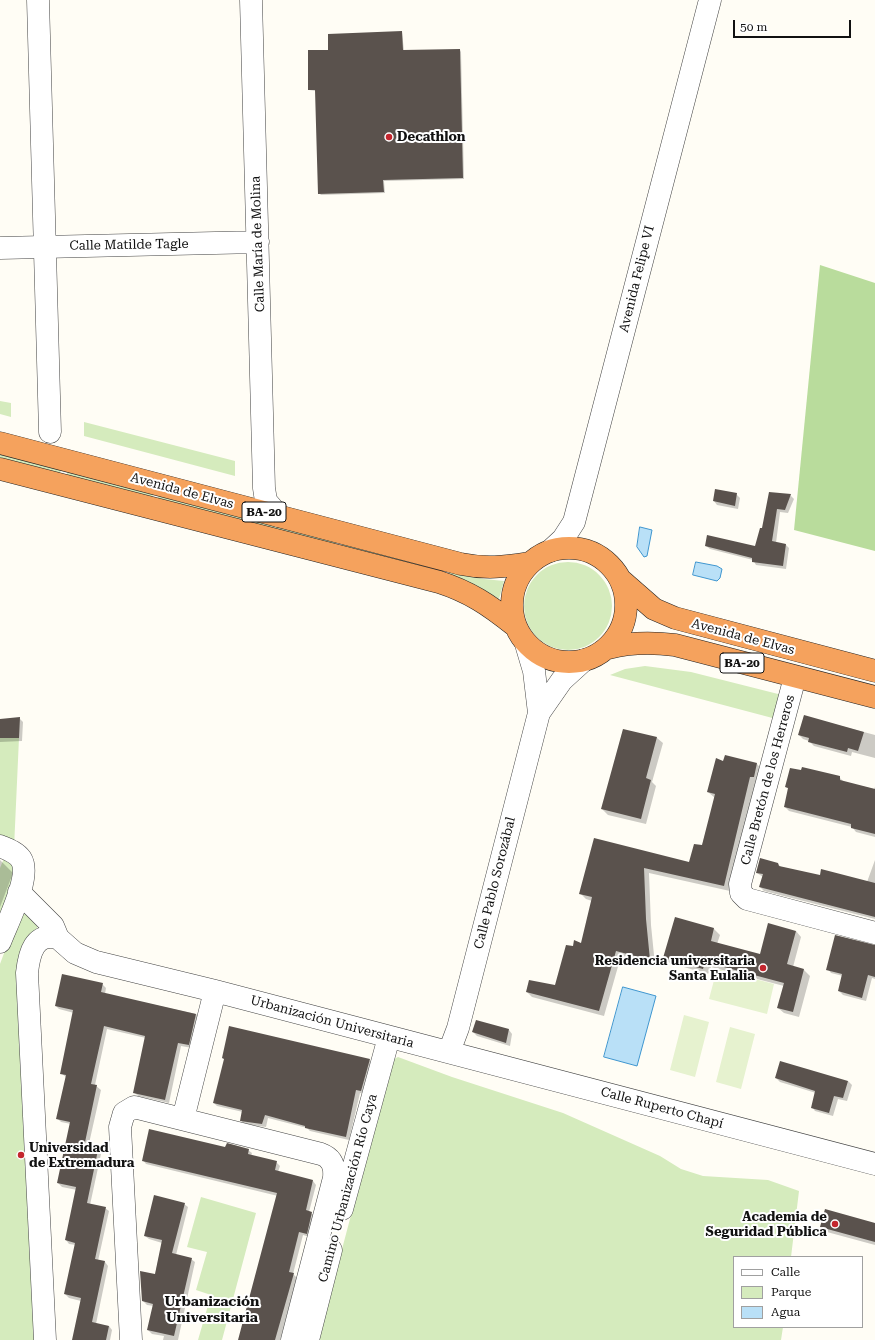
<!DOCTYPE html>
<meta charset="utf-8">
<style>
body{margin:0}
#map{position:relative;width:875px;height:1340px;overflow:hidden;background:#fffdf5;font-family:"Roboto Serif",serif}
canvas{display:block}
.legend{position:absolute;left:733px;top:1256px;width:130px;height:72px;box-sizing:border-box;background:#fff;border:1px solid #a0a0a0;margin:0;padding:5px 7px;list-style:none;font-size:12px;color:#111}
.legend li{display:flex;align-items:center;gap:8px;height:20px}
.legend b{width:20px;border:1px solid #a0a0a0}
.scale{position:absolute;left:733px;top:20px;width:118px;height:18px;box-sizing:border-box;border:2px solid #111;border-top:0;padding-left:5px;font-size:12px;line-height:14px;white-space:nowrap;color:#111;-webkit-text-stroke:3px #fff;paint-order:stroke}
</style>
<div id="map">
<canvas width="875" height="1340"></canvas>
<ul class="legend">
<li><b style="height:5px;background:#fff"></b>Calle</li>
<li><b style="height:11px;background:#d5ebbd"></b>Parque</li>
<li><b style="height:11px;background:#b9e0f7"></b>Agua</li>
</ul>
<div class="scale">50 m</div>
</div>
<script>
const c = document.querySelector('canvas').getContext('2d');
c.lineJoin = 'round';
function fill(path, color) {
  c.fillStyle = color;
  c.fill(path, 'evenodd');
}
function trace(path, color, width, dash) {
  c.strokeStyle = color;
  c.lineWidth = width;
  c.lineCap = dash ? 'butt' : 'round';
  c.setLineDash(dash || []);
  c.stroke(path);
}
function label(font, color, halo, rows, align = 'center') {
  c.font = font + ' "Roboto Serif",serif';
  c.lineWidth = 4;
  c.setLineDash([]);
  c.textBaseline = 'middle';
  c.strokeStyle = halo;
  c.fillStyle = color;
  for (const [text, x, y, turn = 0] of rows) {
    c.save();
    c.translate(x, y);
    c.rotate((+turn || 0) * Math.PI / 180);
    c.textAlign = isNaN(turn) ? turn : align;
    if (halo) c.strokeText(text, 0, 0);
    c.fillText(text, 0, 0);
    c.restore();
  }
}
const green = new Path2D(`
 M 0,401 L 11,403 L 11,417 L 0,414 Z
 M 84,422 L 235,461 L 235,476 L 84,436 Z
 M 0,454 L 61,470 L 59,476 L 0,460 Z
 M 68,471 L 153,494 L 152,500 L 66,477 Z
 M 159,495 L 244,518 L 243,523 L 157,501 Z
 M 251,520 L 337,542 L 335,548 L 250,526 Z
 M 342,543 L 427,566 L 426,572 L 341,549 Z
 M524 606a44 44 0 1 1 88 0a44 44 0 1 1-88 0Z
 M 450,571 L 484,579 L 504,581 L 499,599 L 477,586 L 447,578 Z
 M 645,666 L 691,672 L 786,696 L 780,720 L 610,675 L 625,669 Z
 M 0,738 L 19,738 L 14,848 L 0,843 Z
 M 5,856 L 8,856 L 18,876 L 0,927 L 0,868 Z
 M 24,914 L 34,916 L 38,924 L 35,935 L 38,1340 L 0,1340 L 0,964 L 16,921 Z
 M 398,1057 L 452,1077 L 563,1113 L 660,1156 L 681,1169 L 703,1176 L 768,1180 L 799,1191 L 791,1257 L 734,1257 L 734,1327 L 783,1327 L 781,1340 L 318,1340 L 392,1060 Z
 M 201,1197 L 256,1213 L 222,1340 L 198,1340 L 211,1295 L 196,1290 L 207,1252 L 187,1247 Z`);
const forest = new Path2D(`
 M 820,265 L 875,283 L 875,551 L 794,530 Z`);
const pitch = new Path2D(`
 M 717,969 L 774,984 L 767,1014 L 709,999 Z
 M 684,1015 L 709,1022 L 695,1077 L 670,1070 Z
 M 730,1027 L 755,1034 L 741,1089 L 716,1082 Z`);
const water = new Path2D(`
 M 640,527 L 652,530 L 647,556 L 644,557 L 637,547 Z
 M 696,562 L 717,566 L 722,569 L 720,578 L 717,581 L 693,575 Z
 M 623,987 L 656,996 L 637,1066 L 604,1057 Z`);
const shadow = new Path2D(`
 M 402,32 L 404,51 L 460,50 L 461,52 L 464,179 L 384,181 L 385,193 L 321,195 L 319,193 L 316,91 L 309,90 L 329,51 Z
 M 770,493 L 790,495 L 794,499 L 788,513 L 780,512 L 776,543 L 786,545 L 789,548 L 786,569 L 756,565 L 753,560 L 710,549 L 706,546 L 756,547 L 763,529 Z
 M 736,494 L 740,498 L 738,509 L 717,505 L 714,501 Z
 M 804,716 L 875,735 L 875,758 L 852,752 L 851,756 L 814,746 L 809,741 L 803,739 L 799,735 Z
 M 19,718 L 23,722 L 22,741 L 0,742 L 0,720 Z
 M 623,730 L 657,738 L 663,743 L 652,782 L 656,786 L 646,824 L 608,815 L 602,809 Z
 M 723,762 L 757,764 L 762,770 L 759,782 L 756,782 L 730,891 L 649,873 L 651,925 L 655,965 L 621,956 L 604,1016 L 532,997 L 527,992 L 556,987 L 573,948 L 582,944 L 592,901 L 586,899 L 580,893 L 595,839 L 690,863 L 702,846 L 715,798 L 708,792 Z
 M 839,777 L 844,782 L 874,789 L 875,787 L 875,837 L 856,832 L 852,827 L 789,811 L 785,807 L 789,789 L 786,787 Z
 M 0,860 L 13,873 L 0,907 Z
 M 875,860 L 875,919 L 764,891 L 760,887 L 763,877 L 757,873 L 778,864 L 781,867 L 821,876 L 867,882 Z
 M 675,919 L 714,929 L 720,935 L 717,944 L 760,955 L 796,931 L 801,937 L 793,967 L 804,970 L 810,976 L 799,1017 L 784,1013 L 778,1008 L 784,986 L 711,967 L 708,974 L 670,963 L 664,958 Z
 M 875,947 L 875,979 L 872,978 L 866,1001 L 843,995 L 839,991 L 843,976 L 831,973 L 828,969 Z
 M 102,984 L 106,988 L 105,994 L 196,1014 L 200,1018 L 192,1048 L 181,1046 L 169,1103 L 138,1096 L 134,1092 L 146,1038 L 107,1029 L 95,1085 L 101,1090 L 88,1148 L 98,1151 L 101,1154 L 90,1205 L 105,1208 L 109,1211 L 98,1261 L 105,1262 L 108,1266 L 96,1324 L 109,1326 L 112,1330 L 110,1340 L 73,1340 L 81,1301 L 69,1298 L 65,1294 L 76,1245 L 69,1244 L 66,1240 L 77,1190 L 62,1187 L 58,1183 L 71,1124 L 61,1122 L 57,1118 L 66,1077 L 61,1073 L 74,1013 L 59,1009 L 56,1006 Z
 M 509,1030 L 512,1034 L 510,1046 L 477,1036 L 473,1032 Z
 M 369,1060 L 373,1064 L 365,1094 L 360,1093 L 349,1140 L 310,1131 L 307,1128 L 268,1118 L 266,1127 L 244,1124 L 241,1120 L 243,1112 L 217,1106 L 214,1103 Z
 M 776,1078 L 848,1081 L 852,1085 L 847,1101 L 838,1099 L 833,1116 L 815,1111 L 812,1107 L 816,1093 L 780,1082 Z
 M 226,1149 L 248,1150 L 252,1153 L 251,1156 L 276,1162 L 280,1166 L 278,1172 L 313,1181 L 316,1185 L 309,1212 L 316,1216 L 310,1237 L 303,1235 L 293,1274 L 297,1278 L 280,1340 L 240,1340 L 278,1196 L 146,1164 L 143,1160 Z
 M 184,1204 L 188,1207 L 176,1255 L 191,1259 L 195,1262 L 178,1340 L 163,1340 L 164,1336 L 152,1334 L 148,1330 L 154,1306 L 147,1305 L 143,1301 L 155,1275 L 162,1243 L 149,1239 L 145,1236 Z
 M 875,1224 L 875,1245 L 827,1232 L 822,1226 Z`);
const building = new Path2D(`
 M 402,31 L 403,50 L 460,49 L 463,178 L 383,180 L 384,192 L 318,194 L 315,90 L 308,90 L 308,50 L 328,50 L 328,34 Z
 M 715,489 L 737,493 L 735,506 L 713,501 Z
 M 769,492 L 791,494 L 785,510 L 777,509 L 772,541 L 786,544 L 783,566 L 752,562 L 752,558 L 705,546 L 707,535 L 755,546 L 760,528 L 762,528 Z
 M 804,715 L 864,732 L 858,751 L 848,748 L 847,752 L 808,742 L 809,738 L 798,735 Z
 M 20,717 L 19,738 L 0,738 L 0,719 Z
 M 623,729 L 657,737 L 646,778 L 651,780 L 641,819 L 601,809 Z
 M 725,755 L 757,763 L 754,777 L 750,777 L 724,886 L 644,868 L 646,919 L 650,960 L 616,951 L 599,1011 L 526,992 L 529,980 L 555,985 L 566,945 L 573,946 L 574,940 L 581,943 L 592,897 L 579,894 L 594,838 L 689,862 L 694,844 L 702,845 L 715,794 L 707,792 L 716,758 L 723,761 Z
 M 802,767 L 840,776 L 840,780 L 875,789 L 875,834 L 851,828 L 851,824 L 784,807 L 788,788 L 785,787 L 790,768 L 801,770 Z
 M 760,858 L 778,863 L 779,866 L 820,875 L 821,869 L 875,883 L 875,917 L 759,887 L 763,874 L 756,873 Z
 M 675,917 L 714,928 L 711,941 L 760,954 L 768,923 L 796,931 L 787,964 L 804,969 L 793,1012 L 777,1008 L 784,983 L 705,962 L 703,969 L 663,958 Z
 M 835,935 L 875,945 L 875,977 L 868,975 L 862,998 L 838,991 L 842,974 L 826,970 Z
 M 62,974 L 103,983 L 101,992 L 196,1014 L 189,1045 L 178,1043 L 165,1100 L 133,1093 L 145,1036 L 104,1026 L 91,1084 L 97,1085 L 84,1147 L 98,1150 L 87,1203 L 106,1207 L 95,1259 L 105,1261 L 92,1322 L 109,1326 L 106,1340 L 72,1340 L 81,1298 L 64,1294 L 75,1243 L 65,1240 L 76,1187 L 57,1183 L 70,1122 L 56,1119 L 66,1075 L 60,1074 L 73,1010 L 55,1006 Z
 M 476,1020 L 509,1029 L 506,1043 L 472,1032 Z
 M 229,1026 L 370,1059 L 361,1091 L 356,1090 L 346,1137 L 305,1128 L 305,1126 L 265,1115 L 262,1124 L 240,1121 L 242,1110 L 213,1103 L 224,1059 L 222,1058 Z
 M 780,1061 L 848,1081 L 843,1098 L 834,1096 L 829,1113 L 811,1108 L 815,1091 L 775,1078 Z
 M 149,1129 L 225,1147 L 227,1143 L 249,1149 L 248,1154 L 277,1161 L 275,1170 L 313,1180 L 306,1210 L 312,1212 L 307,1234 L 299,1232 L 289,1272 L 294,1273 L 275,1340 L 238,1340 L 277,1193 L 142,1161 Z
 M 154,1195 L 185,1203 L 172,1253 L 192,1258 L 174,1336 L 147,1330 L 153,1304 L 142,1301 L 140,1271 L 155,1274 L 162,1240 L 144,1236 Z
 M 825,1209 L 875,1223 L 875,1242 L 820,1227 Z`);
const minor = new Path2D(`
 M 38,0 L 50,432
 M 251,0 L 264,488 L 266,501 L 279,516
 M 0,248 L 258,242
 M 550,551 L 563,539 L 574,522 L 710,0
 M 795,677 L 740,884 L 741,893 L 747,899 L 875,933
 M 539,713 L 562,680 L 584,660
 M 0,846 C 7,849 16,852 21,859 C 32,876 7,923 0,942
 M 19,892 L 53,926 L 58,938 L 75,953 L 96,962 L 215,991 L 875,1164
 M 449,1052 L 458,1028 L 539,713 L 534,671 L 526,644
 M 183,1119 L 215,991
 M 342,1209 L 389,1037
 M 45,1340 L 27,973 C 29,954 34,932 58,938
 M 131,1340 L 120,1127 L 124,1113 L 134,1107 L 321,1154 C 332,1158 335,1166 334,1178 L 292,1340
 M 308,1340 L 331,1250`);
const highway = new Path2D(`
 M 0,443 L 461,564 C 485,569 505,567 529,563
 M 0,469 L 439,582 C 470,592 489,605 514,625
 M512 605a57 57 0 1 1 114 0a57 57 0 1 1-114 0Z
 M 622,581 L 654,609 L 675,618 L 875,671
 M 608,648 C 631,642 651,642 675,645 L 875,697`);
const markers = [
 [389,137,4,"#c4262e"],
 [763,968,4,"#c4262e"],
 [21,1155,4,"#c4262e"],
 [835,1224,4,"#c4262e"]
];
const shields = [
 [264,512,44],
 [742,663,44]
];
const shieldNames = [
 ["BA-20",264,512],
 ["BA-20",742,663]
];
const poiNames = [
 ["Decathlon",397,137],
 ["Residencia universitaria",755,961,"right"],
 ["Santa Eulalia",755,976,"right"],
 ["Universidad",29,1148],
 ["de Extremadura",29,1163],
 ["Academia de",827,1217,"right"],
 ["Seguridad Pública",827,1232,"right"]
];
const streetNames = [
 ["Calle María de Molina",258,244,-92],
 ["Calle Matilde Tagle",129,245,-1],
 ["Avenida Felipe VI",637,279,-76],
 ["Avenida de Elvas",182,491,15],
 ["Avenida de Elvas",743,637,15],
 ["Calle Bretón de los Herreros",768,780,-75],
 ["Calle Pablo Sorozábal",495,883,-76],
 ["Urbanización Universitaria",332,1022,15],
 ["Calle Ruperto Chapí",662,1108,15],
 ["Camino Urbanización Río Caya",348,1188,-75]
];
const neighbourhoodNames = [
 ["Urbanización",212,1302],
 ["Universitaria",212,1318]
];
fill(green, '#d5ebbd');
fill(forest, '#b9dc9c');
fill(pitch, '#e6f2cf');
fill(water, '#b9e0f7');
trace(water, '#3f96cf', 1);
fill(shadow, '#0003');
fill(building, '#5a524d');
trace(minor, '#444', 23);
trace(highway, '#222', 23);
trace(minor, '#fff', 22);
trace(highway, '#f5a25d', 22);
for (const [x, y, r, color] of markers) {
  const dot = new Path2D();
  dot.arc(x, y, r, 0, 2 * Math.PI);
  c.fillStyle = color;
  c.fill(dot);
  trace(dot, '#fff', 1.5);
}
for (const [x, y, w] of shields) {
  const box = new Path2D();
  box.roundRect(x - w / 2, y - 10, w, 20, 3);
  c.fillStyle = '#fff';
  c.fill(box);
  trace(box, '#111', 1);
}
label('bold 12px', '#111', null, shieldNames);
label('bold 13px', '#111', '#fff', poiNames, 'left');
label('13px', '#111', '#fff', streetNames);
label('bold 14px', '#111', '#fff', neighbourhoodNames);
</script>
